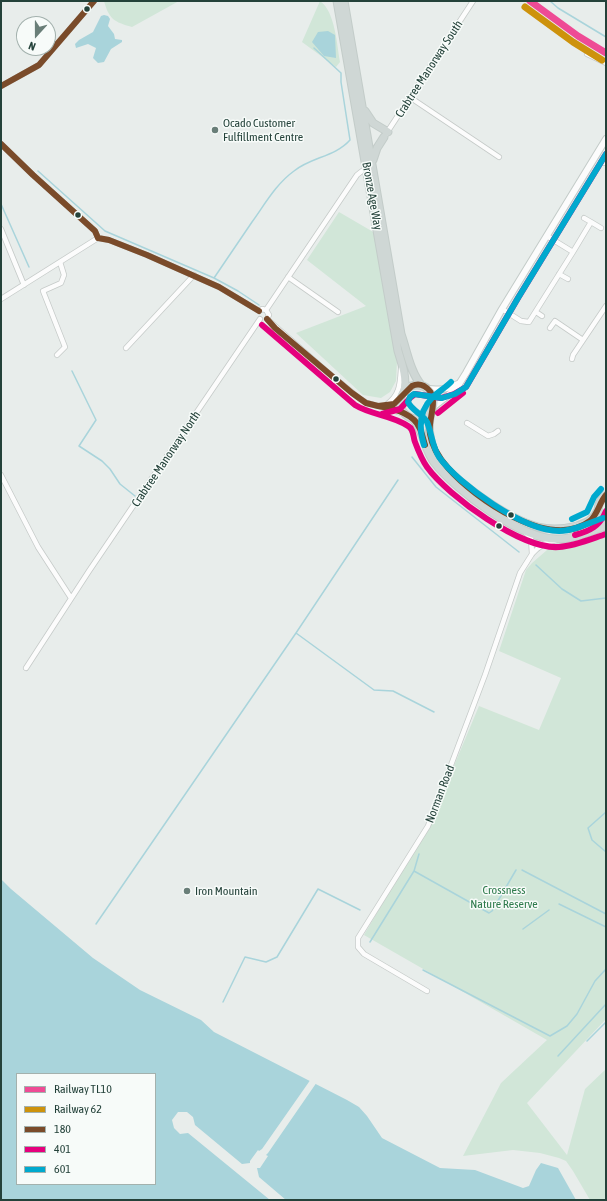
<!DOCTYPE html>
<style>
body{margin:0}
#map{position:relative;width:607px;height:1201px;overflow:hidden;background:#e8edeb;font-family:"Asap Condensed",sans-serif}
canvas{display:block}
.frame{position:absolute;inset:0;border:2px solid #24423a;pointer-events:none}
.legend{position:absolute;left:16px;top:1073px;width:140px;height:112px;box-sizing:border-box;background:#f7fbf9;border:1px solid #a3b1ad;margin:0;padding:5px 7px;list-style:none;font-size:12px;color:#24423a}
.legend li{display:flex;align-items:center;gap:8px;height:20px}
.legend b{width:20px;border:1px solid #a3b1ad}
.north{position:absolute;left:16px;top:16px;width:40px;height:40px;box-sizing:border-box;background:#f7fbf9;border:1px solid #a3b1ad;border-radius:50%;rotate:201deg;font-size:11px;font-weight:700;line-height:16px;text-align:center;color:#24423a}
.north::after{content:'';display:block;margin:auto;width:14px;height:18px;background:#697e78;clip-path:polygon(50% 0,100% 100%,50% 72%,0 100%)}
</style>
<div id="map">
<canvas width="607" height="1201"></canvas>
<div class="frame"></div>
<ul class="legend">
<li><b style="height:5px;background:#ee4b95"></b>Railway TL10</li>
<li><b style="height:5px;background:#cd920c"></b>Railway 62</li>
<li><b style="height:5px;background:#7a4b2a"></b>180</li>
<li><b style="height:5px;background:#e5007d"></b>401</li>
<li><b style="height:5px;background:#00a9ce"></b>601</li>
</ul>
<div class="north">N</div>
</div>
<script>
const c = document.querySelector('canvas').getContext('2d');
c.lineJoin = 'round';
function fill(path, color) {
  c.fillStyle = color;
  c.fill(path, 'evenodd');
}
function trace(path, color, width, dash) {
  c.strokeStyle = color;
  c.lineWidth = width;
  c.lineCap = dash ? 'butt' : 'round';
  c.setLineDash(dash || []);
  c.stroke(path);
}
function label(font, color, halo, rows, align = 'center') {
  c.font = font + ' "Asap Condensed",sans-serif';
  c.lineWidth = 3;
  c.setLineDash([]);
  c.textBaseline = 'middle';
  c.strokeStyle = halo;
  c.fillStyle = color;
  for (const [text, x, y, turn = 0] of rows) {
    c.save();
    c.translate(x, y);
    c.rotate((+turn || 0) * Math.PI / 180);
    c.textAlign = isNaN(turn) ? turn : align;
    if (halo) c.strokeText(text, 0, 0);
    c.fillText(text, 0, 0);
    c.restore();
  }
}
const green = new Path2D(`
 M 104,1 L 179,1 L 132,27 C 114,22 109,19 104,1 Z
 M 320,1 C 335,11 337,45 340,62 L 336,67 L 302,42 Z
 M 339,212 L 375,233 L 397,361 L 396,381 L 390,392 L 381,398 L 363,395 L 296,333 L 366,306 L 307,260 Z
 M 606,536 L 606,1019 L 527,1103 L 567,1155 L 585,1089 L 606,1069 L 606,1200 L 590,1200 L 573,1171 L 566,1161 L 559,1158 L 540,1153 L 513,1150 L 463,1156 L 501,1083 L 547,1040 L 364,935 L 432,818 L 479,706 L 539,730 L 561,678 L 499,651 L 526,570 L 532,563 L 554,544 L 575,543 Z`);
const water = new Path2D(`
 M 104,15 L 108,16 L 110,19 L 108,26 L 114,34 L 115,39 L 122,40 L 122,42 L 111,49 L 104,62 L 98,63 L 93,58 L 96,48 L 88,44 L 76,48 L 75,44 L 79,40 L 93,32 L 101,16 Z
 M 328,31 L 335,35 L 336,58 L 324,56 L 312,42 L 318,32 Z
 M 1,879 L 11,889 L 93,958 L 140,990 L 201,1020 L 214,1032 L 347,1100 L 359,1107 L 367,1116 L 382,1138 L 440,1168 L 475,1170 L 523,1188 L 529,1186 L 536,1170 L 541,1163 L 558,1168 L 576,1200 L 1,1200 ZM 17,1074 L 155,1074 L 155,1184 L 17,1184 Z`);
const pier = new Path2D(`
 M 311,1079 L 317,1082 L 268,1153 L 266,1155 L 268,1156 L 260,1168 L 257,1168 L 259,1177 L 286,1200 L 270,1200 L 188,1133 L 180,1134 L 174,1128 L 172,1120 L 178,1112 L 187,1112 L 193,1117 L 195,1125 L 242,1164 L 250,1163 L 250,1161 L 258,1150 L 259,1151 L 262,1149 Z`);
const stream = new Path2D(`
 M 550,1 L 558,8 L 606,37
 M 38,171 L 105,231 L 214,278 L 238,291 L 259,305
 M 1,204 L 29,267
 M 214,278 C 227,259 239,241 252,222 C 265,204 276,184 294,171 C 311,157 335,157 350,140 L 341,82 L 341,73 L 314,48
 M 72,371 L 96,420 L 79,446 L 102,461 L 110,469 L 120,484 L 135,496
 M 412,457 L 436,487 L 519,552
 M 536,565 L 562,589 L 581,601 L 606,598
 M 296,633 L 374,690 L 393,691 L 434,712
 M 606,812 L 588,828 L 592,840 L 606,852
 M 522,870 L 606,914
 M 414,871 L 489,913 L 492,911 L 516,870
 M 559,904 L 606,927
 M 96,924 L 296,633 L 398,480
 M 523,929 L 549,910
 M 370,942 L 414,871 L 419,854
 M 423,970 L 550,1036 L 567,1026 L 577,1014 L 595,981 L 606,969
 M 223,1002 L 245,957 L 266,962 L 277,957 L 318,889 L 360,910
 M 587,1041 L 606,1022
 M 558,1056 L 606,1004`);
const minor = new Path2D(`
 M 587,54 L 606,63
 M 1,86 L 39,65 L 94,1
 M 411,98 L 499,157
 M 386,134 L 473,1
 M 1,144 L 33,175 L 95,231 L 98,238
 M 601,162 L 606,163
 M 591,222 L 601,228
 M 1,229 L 24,285
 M 573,252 L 591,222 L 584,218
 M 559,274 L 568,279
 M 288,277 L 338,312
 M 1,299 L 98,238 L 109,240 L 147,255 L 219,287 L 259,311
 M 502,309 L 521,321 L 529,322 L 573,252 L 547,236
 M 266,310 L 357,175 L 362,171
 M 259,311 L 262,309 L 266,310 L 269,315 L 267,319
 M 536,312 L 542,316
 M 267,319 L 325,370 L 359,398 L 367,403 L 392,410 L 407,415
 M 550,328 L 555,321 L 583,340
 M 126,348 L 194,275
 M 57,355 L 65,347 L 43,291 L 61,283 L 64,275 L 60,262
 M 572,359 L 573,355 L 606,306
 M 386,405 C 400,395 400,384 401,369
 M 386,405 L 396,402 L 401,396
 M 467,423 L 488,436 L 494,434 L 498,431
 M 1,475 L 38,547 L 71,598
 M 525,532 L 531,538 L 532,554
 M 26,668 L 89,571 L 260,319
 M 427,991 L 364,954 L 358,947 L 358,938 L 428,826 L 485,675 L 520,573 L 532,554 L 537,549 L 544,544 L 556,540`);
const secondary = new Path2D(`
 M 427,389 C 438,390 447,390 458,384
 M 433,407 L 456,389 L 466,373 L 502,309 L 606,139`);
const primary = new Path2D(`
 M 337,1 L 398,351 C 402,364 407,378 404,391
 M 344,1 L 401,334 C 407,351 410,372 422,386
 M 365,111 L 373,123 L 388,132
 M 373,160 L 377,148 L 384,137
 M400 402a17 17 0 1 1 34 0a17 17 0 1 1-34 0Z
 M 431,412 C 428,425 429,438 434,451 C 447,478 509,520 538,527 C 550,530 565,529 577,526 C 586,523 594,520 598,510
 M 413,419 C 424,431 424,449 434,462 C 455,490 523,541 559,539 C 575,539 591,531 606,526
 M 606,495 C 596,503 595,516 606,524`);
const bus1 = new Path2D(`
 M 1,86 L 39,65 L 94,1
 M 1,144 L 33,175 L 95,231 L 98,238
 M 98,238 L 109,240 L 147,255 L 219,287 L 259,311
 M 267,319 L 275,328 L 352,393 L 366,403 L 378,406 L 394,404 L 412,386 C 416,384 420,384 424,386 C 442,396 427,419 430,434 C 432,447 440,459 448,468 C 475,499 550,551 590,521 C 598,514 599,503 606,495
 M 378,406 C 391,408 413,413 419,427 C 422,432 423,439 425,445`);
const bus2 = new Path2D(`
 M 262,325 L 355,405 C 371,415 392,415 408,426 C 414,429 413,437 415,442 C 418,450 422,460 427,467 C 448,496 522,550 559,547 C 575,546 591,539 606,534
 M 438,413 L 463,393
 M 382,414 L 400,409 L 411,397 L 415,394 L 441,398 L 454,394 L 466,387 L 518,298 L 606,154
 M 575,535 C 590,531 600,526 606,511`);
const bus3 = new Path2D(`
 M 424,445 C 419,429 419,411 432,398 C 438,392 445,388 451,382
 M 603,518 C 589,523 574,531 559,531 C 524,531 459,485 439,457 C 432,446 432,434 427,422 C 423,414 412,411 408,402 L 410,397 L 414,394 L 442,398 L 455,394 L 466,387 L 518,298 L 606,154
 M 572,519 L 587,512 L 594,497 L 601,489`);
const rail1 = new Path2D(`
 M 530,1 L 578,36 L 606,53`);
const rail2 = new Path2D(`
 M 525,7 L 573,42 L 602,60`);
const markers = [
 [87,9,3.5,"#24423a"],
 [215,130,4,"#697e78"],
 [78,215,3.5,"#24423a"],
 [336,379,3.5,"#24423a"],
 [511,515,3.5,"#24423a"],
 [499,526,3.5,"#24423a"],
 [187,891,4,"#697e78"]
];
const streetNames = [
 ["Crabtree Manorway South",429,69,-57],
 ["Bronze Age Way",372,196,80],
 ["Crabtree Manorway North",166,459,-56],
 ["Norman Road",440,794,-69]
];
const poiNames = [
 ["Ocado Customer",223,123],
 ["Fulfillment Centre",223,137],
 ["Iron Mountain",195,891]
];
const parkNames = [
 ["Crossness",504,890],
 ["Nature Reserve",504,904]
];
fill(green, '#d1e6d8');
fill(water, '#a9d4db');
fill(pier, '#e8edeb');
trace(stream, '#a9d4db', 1.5);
trace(minor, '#c5cac8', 6);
trace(secondary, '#c3cbc8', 8);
trace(primary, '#c3ccc9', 9);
trace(minor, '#fcfcfc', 4.5);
trace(secondary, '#fcfcfc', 6);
trace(primary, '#cfd7d5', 7);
trace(bus1, '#7a4b2a', 6);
trace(bus2, '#e5007d', 6);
trace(bus3, '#00a9ce', 6);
trace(rail1, '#ee4b95', 7);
trace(rail2, '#cd920c', 7);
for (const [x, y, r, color] of markers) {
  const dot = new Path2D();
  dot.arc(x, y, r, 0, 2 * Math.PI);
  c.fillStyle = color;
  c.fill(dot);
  trace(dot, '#f7fbf9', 1.5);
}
label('12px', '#24423a', '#f7fbf9', streetNames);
label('12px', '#24423a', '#f7fbf9', poiNames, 'left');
label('12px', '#2d7a4b', '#f7fbf9', parkNames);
</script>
